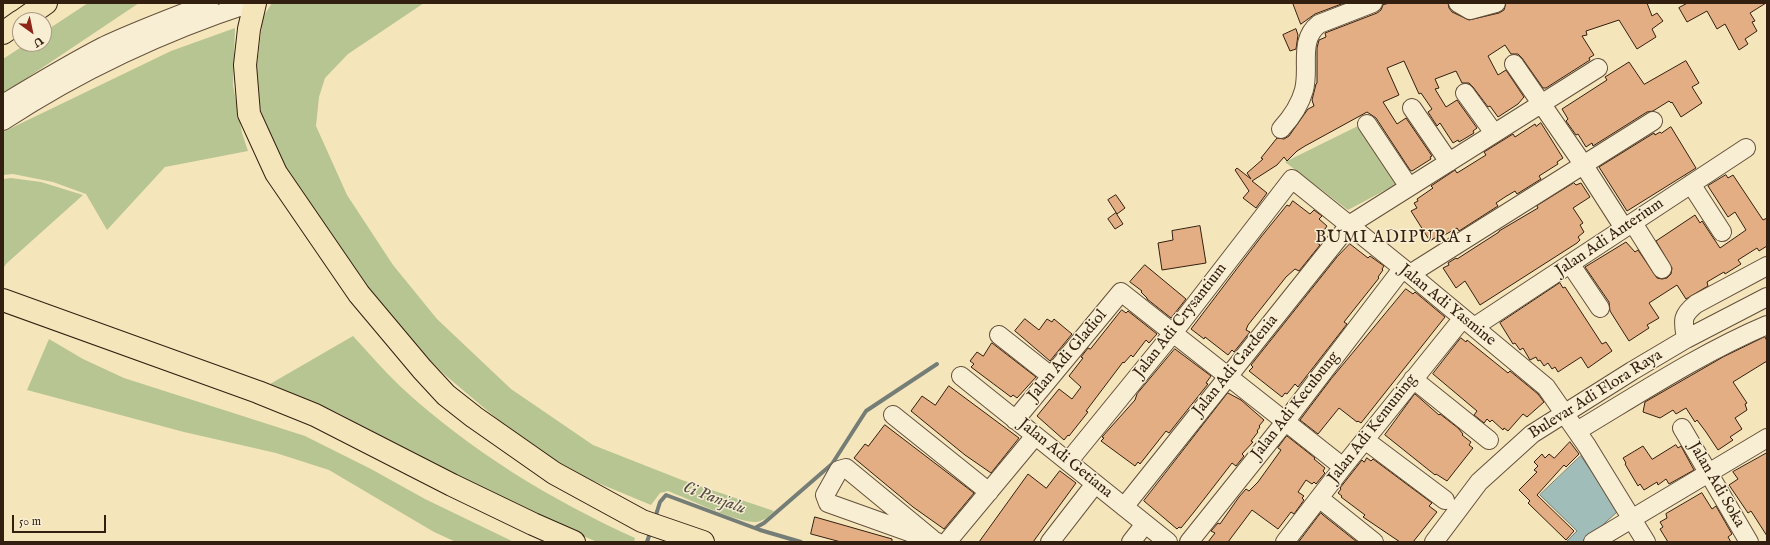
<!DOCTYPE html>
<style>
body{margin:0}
#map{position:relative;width:1770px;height:545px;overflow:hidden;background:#f5e5bb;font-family:"IM FELL English",serif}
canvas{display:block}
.frame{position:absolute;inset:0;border:4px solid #331f10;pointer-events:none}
.north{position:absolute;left:12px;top:12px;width:40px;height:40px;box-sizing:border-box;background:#f8eed3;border:1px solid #a99b85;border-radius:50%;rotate:147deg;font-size:11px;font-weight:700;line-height:16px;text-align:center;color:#331f10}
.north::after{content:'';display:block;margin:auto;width:14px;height:18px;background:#8f2418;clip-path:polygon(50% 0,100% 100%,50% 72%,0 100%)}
.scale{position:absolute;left:12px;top:515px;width:94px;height:18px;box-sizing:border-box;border:2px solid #331f10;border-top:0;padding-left:5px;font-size:12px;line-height:14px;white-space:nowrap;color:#331f10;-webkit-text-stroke:3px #f8eed3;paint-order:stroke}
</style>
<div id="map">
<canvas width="1770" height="545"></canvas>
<div class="frame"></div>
<div class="north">U</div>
<div class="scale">50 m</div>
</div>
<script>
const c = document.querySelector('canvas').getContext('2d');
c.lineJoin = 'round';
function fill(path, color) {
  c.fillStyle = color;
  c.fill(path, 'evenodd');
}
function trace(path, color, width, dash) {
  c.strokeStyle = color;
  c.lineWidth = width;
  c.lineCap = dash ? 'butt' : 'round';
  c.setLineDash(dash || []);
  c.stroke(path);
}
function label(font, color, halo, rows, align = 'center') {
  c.font = font + ' "IM FELL English",serif';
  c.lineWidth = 3;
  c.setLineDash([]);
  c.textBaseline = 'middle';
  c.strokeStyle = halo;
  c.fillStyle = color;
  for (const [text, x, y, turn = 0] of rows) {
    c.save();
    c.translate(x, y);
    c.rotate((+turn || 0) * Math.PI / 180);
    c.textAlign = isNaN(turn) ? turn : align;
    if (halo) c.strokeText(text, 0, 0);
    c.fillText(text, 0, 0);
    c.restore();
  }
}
const green = new Path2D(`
 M 88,3 L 139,3 L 3,94 L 3,59 L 26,44 L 44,44 L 44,32 Z
 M 272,3 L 424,3 L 348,54 L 325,78 L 319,97 L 316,126 L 347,195 L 393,265 L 437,319 L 511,389 L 593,445 L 682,480 L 774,511 C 769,516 763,522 755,522 C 735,522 689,499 668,491 L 660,493 L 651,505 L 591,480 L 550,457 L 502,423 L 445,375 L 404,335 L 375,303 L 293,183 L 275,150 L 257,100 L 257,64 L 263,17 Z
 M 235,28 L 233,85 L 242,133 L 248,151 L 165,167 L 107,230 L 86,194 L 53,182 L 13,174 L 3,175 L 3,132 L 171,51 Z
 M 1368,121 L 1404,180 L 1348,210 L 1285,162 Z
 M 11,178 L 41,182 L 83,195 L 6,264 L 3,269 L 3,179 Z
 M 353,336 C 369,353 384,371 401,387 C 469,450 551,500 635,538 L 634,542 L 597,542 L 520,508 L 452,474 L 336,412 L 270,384 Z
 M 49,339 L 83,359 L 124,378 L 305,436 L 371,469 L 425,499 L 514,542 L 456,542 L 434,532 L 329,470 L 276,453 L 184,432 L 27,390 Z`);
const water = new Path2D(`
 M 1581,456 L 1618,511 L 1584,542 L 1566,542 L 1577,531 L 1540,495 Z`);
const stream = new Path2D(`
 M 655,518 L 660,502 L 666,495 L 760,530 L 801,542
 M 755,528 L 764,523 L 832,464 L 866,411 L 937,364
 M 647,542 L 651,530`);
const building = new Path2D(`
 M 1293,3 L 1344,3 L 1315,14 L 1301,24 Z
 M 1390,3 L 1448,3 L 1449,8 L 1452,12 L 1469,20 L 1499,13 L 1504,10 L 1506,3 L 1647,3 L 1652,16 L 1657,13 L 1663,21 L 1652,29 L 1656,37 L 1637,49 L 1619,20 L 1586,31 L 1587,35 L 1582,36 L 1594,55 L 1589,58 L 1590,60 L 1546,88 L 1543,88 L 1522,58 L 1518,54 L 1511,54 L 1505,45 L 1488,56 L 1498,75 L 1506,70 L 1524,97 L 1518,104 L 1498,117 L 1490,106 L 1488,107 L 1473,87 L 1469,83 L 1462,83 L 1456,71 L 1435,79 L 1439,88 L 1435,89 L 1446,107 L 1457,100 L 1477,128 L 1473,131 L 1474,133 L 1459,142 L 1458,140 L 1453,143 L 1440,123 L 1437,126 L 1428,112 L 1432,109 L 1421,93 L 1419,94 L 1404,61 L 1387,68 L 1399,95 L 1383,102 L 1397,124 L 1406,118 L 1432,156 L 1430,157 L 1431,159 L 1412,171 L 1410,170 L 1376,118 L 1367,112 L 1305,146 L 1297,151 L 1287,161 L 1284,157 L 1277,165 L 1252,181 L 1267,193 L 1256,208 L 1243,198 L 1249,191 L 1235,170 L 1237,168 L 1251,179 L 1247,173 L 1263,159 L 1261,158 L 1277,138 L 1284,139 L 1289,136 L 1308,109 L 1314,106 L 1312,100 L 1316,84 L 1317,83 L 1317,48 L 1319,40 L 1326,37 L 1325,33 L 1377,13 L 1381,10 L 1383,5 Z
 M 1688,3 L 1766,3 L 1750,13 L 1755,21 L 1752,22 L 1757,31 L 1745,39 L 1748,44 L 1739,50 L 1725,24 L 1717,29 L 1707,11 L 1687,22 L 1679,8 Z
 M 1296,29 L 1298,35 L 1296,49 L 1290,51 L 1283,35 Z
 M 1686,61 L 1699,83 L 1692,87 L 1702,103 L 1681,117 L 1672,102 L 1671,103 L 1669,101 L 1653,111 L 1647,112 L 1593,146 L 1592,143 L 1586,147 L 1578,134 L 1576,135 L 1566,121 L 1568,119 L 1562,109 L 1607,80 L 1605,77 L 1629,62 L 1644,84 Z
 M 1541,123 L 1563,158 L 1557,162 L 1558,164 L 1539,176 L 1541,179 L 1517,194 L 1515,191 L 1505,197 L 1496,203 L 1498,206 L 1459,231 L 1457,228 L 1441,237 L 1440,235 L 1430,241 L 1411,211 L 1417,208 L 1414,203 L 1418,201 L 1417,199 L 1433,188 L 1431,186 L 1455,170 L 1457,173 L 1486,155 L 1484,152 L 1513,134 L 1515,137 L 1535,124 L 1536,126 Z
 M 1671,127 L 1696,168 L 1627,211 L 1599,167 L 1654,133 L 1655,135 L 1660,132 L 1661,133 Z
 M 1726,175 L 1728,178 L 1733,175 L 1763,220 L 1767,218 L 1767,246 L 1759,251 L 1757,248 L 1738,260 L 1741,264 L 1725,274 L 1724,272 L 1707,282 L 1708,286 L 1686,299 L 1677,285 L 1649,303 L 1659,318 L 1647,325 L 1649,328 L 1629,341 L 1610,311 L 1609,302 L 1585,267 L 1626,242 L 1635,252 L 1638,250 L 1657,278 L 1662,279 L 1667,278 L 1671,274 L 1672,268 L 1656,241 L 1695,215 L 1700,223 L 1702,221 L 1720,248 L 1746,230 L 1735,212 L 1728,217 L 1708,186 Z
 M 1574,183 L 1576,185 L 1581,183 L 1590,197 L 1573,208 L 1583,223 L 1580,225 L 1584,232 L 1578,237 L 1580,240 L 1577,243 L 1480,305 L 1465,281 L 1456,288 L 1443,268 L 1449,265 L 1448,263 L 1456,258 L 1457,259 L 1499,232 L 1499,231 L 1538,208 L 1537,206 Z
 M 1116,195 L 1125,208 L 1117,214 L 1108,200 Z
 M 1293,201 L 1310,214 L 1314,210 L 1322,216 L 1319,219 L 1327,226 L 1316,242 L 1320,245 L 1299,271 L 1295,269 L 1286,277 L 1248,325 L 1246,330 L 1250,332 L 1234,352 L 1232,350 L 1228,355 L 1205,337 L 1204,339 L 1191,329 L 1261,237 L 1287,205 L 1289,206 Z
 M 1116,213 L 1123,224 L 1115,229 L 1108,219 Z
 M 1200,226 L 1206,263 L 1162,270 L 1158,243 L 1173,240 L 1172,231 Z
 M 1350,244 L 1368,258 L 1370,256 L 1384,266 L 1382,269 L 1383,270 L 1378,277 L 1379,278 L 1344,322 L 1347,324 L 1298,387 L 1295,384 L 1287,394 L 1285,393 L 1282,397 L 1249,371 L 1253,367 L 1251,365 L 1337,257 Z
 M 1145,265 L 1186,299 L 1171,318 L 1147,299 L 1147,298 L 1141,292 L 1142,291 L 1130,282 Z
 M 1560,283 L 1563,288 L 1565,287 L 1602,344 L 1606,342 L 1612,351 L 1588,368 L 1581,357 L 1558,372 L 1555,367 L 1552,369 L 1548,363 L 1544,366 L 1540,360 L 1538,361 L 1536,357 L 1530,360 L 1523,348 L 1520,350 L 1515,343 L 1513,344 L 1500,323 Z
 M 1406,289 L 1413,294 L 1415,292 L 1445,317 L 1361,423 L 1358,421 L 1357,422 L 1339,408 L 1318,434 L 1300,420 L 1331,379 Z
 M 1122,310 L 1126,313 L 1128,311 L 1157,334 L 1149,343 L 1146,340 L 1133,357 L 1131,355 L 1124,363 L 1123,362 L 1086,411 L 1088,412 L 1069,436 L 1068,435 L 1064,440 L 1037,416 L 1059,389 L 1072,399 L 1081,387 L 1069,376 L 1083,358 L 1081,357 L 1088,348 L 1090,349 Z
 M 1025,319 L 1039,330 L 1047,319 L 1052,322 L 1054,319 L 1072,334 L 1050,361 L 1015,331 Z
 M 1765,337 L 1767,341 L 1767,361 L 1733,382 L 1747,403 L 1745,404 L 1747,410 L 1735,418 L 1742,429 L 1730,437 L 1733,440 L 1718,450 L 1706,432 L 1697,420 L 1695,422 L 1686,408 L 1676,414 L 1673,410 L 1660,418 L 1643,412 L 1645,402 L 1723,357 Z
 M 1461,338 L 1466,342 L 1467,340 L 1508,373 L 1510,371 L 1538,394 L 1544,402 L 1527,417 L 1523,414 L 1508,431 L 1504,428 L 1503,430 L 1492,420 L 1490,422 L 1487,419 L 1484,423 L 1474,415 L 1477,411 L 1433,374 Z
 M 992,343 L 1036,377 L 1017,398 L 1013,395 L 1011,397 L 971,367 L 974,364 L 970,361 L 977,352 L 983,356 Z
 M 1175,349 L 1211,376 L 1206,383 L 1208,384 L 1169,433 L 1166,431 L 1140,464 L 1138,462 L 1135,466 L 1101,441 L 1104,438 L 1102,437 L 1135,400 L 1137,394 Z
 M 949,386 L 1019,438 L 991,473 L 965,455 L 911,411 L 922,396 L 935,405 Z
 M 1228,393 L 1241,400 L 1264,420 L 1259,426 L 1260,427 L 1257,431 L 1258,432 L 1251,441 L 1253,442 L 1242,454 L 1244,456 L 1236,466 L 1232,463 L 1194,512 L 1181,528 L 1179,527 L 1177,529 L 1144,501 Z
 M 1415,394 L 1439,415 L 1440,414 L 1458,428 L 1463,434 L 1462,435 L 1471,442 L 1469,445 L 1473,448 L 1447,481 L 1436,474 L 1435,475 L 1385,435 Z
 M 885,425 L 974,493 L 944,529 L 913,507 L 854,458 L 865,444 L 868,446 Z
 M 1287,436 L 1315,458 L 1314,459 L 1325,468 L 1323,471 L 1325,473 L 1316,484 L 1314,482 L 1312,484 L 1306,480 L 1298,492 L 1304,496 L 1302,498 L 1304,500 L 1294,514 L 1291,512 L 1278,529 L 1252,510 L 1228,542 L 1208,542 L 1215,533 L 1211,531 L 1218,523 L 1220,524 L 1239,497 L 1246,489 L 1249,491 L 1258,482 L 1281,450 L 1278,448 Z
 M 1570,442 L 1579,454 L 1566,467 L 1564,465 L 1537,495 L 1574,531 L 1566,540 L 1528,503 L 1530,501 L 1519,490 L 1537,472 L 1534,470 L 1538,466 L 1534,462 L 1542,454 L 1545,458 L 1549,454 L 1554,458 Z
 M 1676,445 L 1678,448 L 1681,446 L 1694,470 L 1669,484 L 1666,479 L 1658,485 L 1657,482 L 1644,490 L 1640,484 L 1638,486 L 1625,464 L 1626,463 L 1623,458 L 1643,446 L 1652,459 Z
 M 1767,453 L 1767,536 L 1751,511 L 1748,513 L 1729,485 L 1738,479 L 1733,472 Z
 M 1367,458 L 1371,461 L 1373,459 L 1432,503 L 1429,506 L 1437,512 L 1413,542 L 1400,542 L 1363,517 L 1365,515 L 1341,497 L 1342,496 L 1338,493 L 1341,489 L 1340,488 L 1362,460 L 1364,462 Z
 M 1060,471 L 1076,483 L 1033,542 L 979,542 L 1028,474 L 1046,488 Z
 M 1702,493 L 1712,509 L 1716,506 L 1732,534 L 1728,537 L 1731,542 L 1668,542 L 1660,529 L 1663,527 L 1660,522 L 1667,518 L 1666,514 Z
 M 1321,513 L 1323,515 L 1357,542 L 1299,542 Z
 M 815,517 L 892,539 L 892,542 L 841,542 L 811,534 Z`);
const minor = new Path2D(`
 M 1458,3 L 1470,10 L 1496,3
 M 1514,64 L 1583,164 L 1624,228
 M 1465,93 L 1494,133
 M 3,104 C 36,84 69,64 104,46 C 138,30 174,17 209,3
 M 1412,108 L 1449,162
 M 3,121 C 81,70 162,32 251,3
 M 1367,124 L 1409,187
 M 1281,129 C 1291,118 1300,105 1304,90 C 1310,67 1298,40 1319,24 L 1373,3
 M 1691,184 L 1722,232
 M 1633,223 L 1662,269
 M 1571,265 L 1600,308
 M 1410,274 L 1653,121
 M 1474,327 L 1746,148
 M 999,335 L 1051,376
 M 1686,339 C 1683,321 1681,316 1696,304 L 1767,266
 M 961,376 L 1168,542
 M 1413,379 L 1489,440
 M 893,415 L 989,492
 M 1015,420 L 1121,292 L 1343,467
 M 1682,428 L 1749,542
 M 1577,431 C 1639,394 1701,353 1767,325
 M 1365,440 L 1445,500
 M 1068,462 L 1173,333 L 1292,179 L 1410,274 L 1546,387 L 1587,446 L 1646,542
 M 1319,498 L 1374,542
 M 1124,507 L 1349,225 L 1598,68
 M 932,539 L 846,468 L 839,470 L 825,495 L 828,503 L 937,542
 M 947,542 L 1035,436
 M 1050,542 L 1095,484
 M 1131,542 L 1145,524
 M 1189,542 L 1285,422 L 1402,269
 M 1285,542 L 1343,467 L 1463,318
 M 1434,542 L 1479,482 L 1532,434 L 1632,371 L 1686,339 L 1767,297
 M 1593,542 L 1767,438`);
const highway = new Path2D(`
 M 255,3 L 249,29 L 245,65 L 249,114 L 276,173 L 359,294 L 422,369 L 446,395 L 474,417 L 554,473 L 642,521 L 703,542
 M 22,20 L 46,3
 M 3,33 L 20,21
 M 3,300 L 258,392 L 315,415 L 452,485 L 533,524 L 574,542`);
const streetNames = [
 ["Jalan Adi Anterium",1610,238,-34],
 ["Jalan Adi Yasmine",1447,306,39],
 ["Jalan Adi Crysantium",1181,321,-52],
 ["Jalan Adi Gladiol",1068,356,-50],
 ["Jalan Adi Gardenia",1236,366,-51],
 ["Bulevar Adi Flora Raya",1596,395,-32],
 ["Jalan Adi Kecubung",1296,406,-52],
 ["Jalan Adi Kemuning",1373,429,-52],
 ["Jalan Adi Getiana",1065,459,39],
 ["Jalan Adi Soka",1716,485,60]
];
const neighbourhoodNames = [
 ["BUMI ADIPURA 1",1394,239]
];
const waterNames = [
 ["Ci Panjalu",714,499,20]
];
fill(green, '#b7c593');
fill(water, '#a0bdba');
trace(water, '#747e76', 1);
trace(stream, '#747e76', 4);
fill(building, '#e3ae83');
trace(building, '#331f10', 1);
trace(minor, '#64503b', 20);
trace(highway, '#331f10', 24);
trace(minor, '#f8eed3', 18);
trace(highway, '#f5e5bb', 22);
label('16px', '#331f10', '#f8eed3', streetNames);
c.letterSpacing = '1px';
label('17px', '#331f10', '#f8eed3', neighbourhoodNames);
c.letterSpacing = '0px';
label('italic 17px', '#544e43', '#f8eed3', waterNames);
</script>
